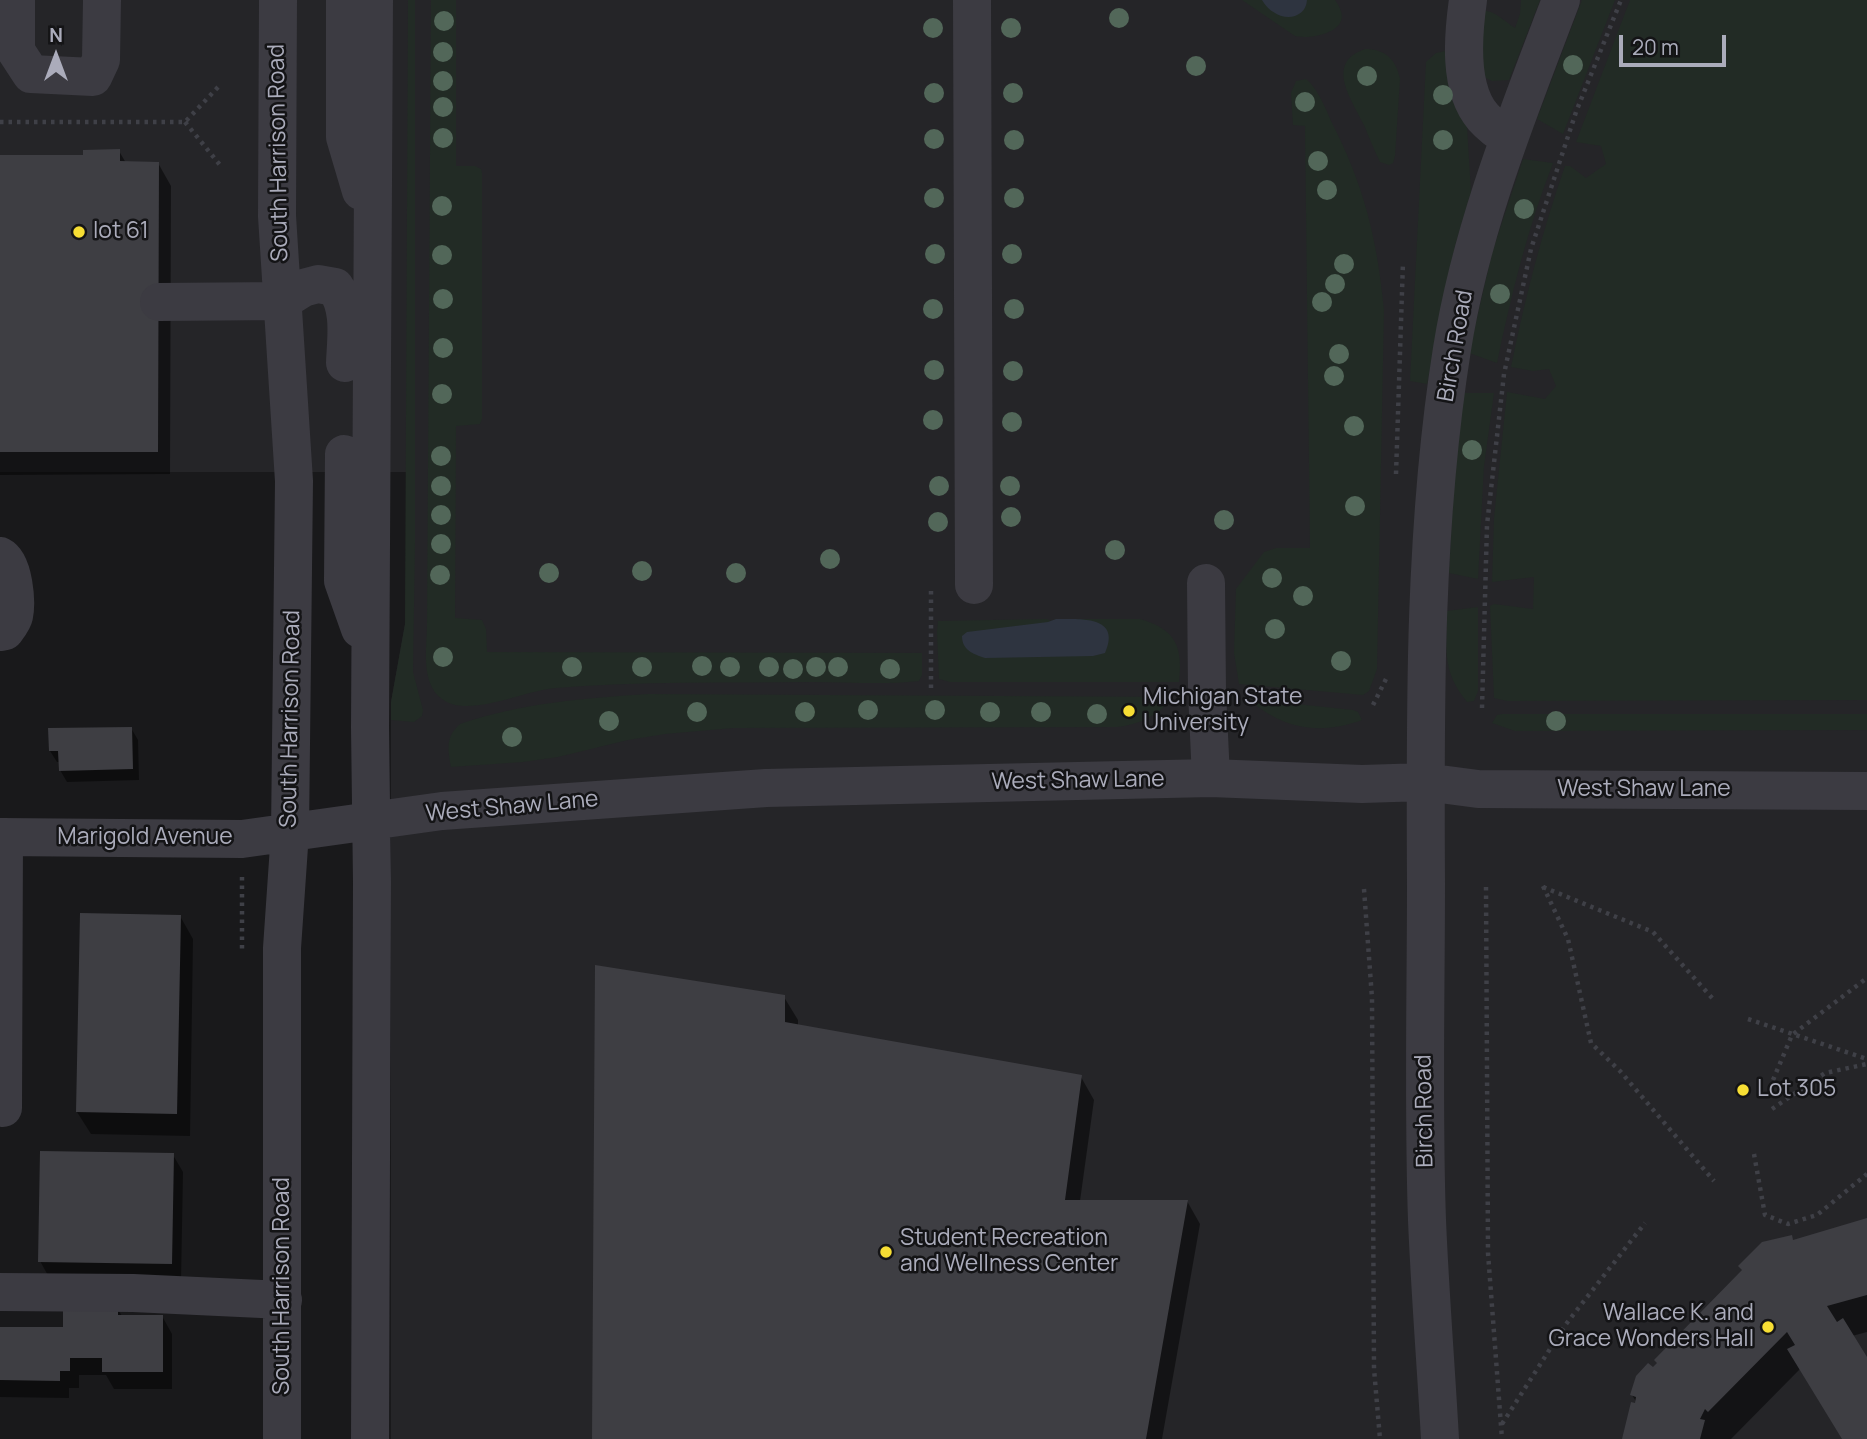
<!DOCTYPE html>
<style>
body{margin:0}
#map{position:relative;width:1867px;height:1439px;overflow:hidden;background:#19191b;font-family:Manrope,sans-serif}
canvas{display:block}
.north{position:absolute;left:21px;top:21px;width:70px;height:70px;-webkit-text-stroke:5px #141416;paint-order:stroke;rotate:0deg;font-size:19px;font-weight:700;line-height:28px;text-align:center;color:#abacbb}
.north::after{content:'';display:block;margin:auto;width:24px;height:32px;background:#abacbb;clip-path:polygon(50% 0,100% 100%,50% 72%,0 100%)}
.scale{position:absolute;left:1619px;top:35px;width:107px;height:32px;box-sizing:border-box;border:4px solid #abacbb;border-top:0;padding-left:9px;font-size:21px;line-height:24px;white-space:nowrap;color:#abacbb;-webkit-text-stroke:5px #141416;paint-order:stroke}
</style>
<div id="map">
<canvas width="1867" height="1439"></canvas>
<div class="north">N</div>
<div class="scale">20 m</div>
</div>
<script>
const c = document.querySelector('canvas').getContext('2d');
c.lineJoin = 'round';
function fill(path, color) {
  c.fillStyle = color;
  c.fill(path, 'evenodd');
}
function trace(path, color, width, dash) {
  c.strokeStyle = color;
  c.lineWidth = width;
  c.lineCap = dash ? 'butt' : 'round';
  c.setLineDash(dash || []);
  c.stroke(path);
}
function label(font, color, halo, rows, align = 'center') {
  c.font = font + ' Manrope,sans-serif';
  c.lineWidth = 5;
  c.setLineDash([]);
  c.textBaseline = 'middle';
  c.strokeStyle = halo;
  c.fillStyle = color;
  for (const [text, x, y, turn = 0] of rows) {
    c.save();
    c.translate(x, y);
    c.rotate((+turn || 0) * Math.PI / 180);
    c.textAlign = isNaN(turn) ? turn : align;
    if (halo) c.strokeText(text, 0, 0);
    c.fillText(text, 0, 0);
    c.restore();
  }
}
const built = new Path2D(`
 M 0,0 L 1867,0 L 1867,1439 L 391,1439 L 391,702 L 405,624 L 407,472 L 0,472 Z`);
const green = new Path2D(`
 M 408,0 L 415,0 L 415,543 L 413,672 L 423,710 L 422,716 L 414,722 L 391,720 L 391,702 L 405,624 Z
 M 431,0 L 456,0 L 456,166 L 475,166 L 481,169 L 482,173 L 482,419 L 480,424 L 456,426 L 455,618 L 482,620 L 486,629 L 487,652 L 922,653 L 922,675 L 919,681 C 884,685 847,682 812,682 C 727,683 641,681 556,688 C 525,690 468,719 442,699 C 420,683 427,647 427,624 Z
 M 1242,0 L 1335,0 C 1339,6 1344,14 1341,21 C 1335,35 1308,39 1295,36 Z
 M 1521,0 L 1540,0 L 1509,80 L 1492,81 L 1484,77 L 1479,11 C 1492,8 1504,21 1515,28 L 1520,14 Z
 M 1582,0 L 1615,0 L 1563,134 L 1537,119 Z
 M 1630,0 L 1867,0 L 1867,700 L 1507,701 L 1494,698 L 1490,606 L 1494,604 L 1533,609 L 1534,577 L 1492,582 L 1494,518 L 1507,392 L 1545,399 L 1556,386 L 1549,369 L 1533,371 L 1511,367 C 1525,298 1542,232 1565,166 L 1570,166 L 1586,178 L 1606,164 L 1601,146 L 1576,142 Z
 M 1365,49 C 1385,49 1396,59 1400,79 L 1395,156 L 1393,163 L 1389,165 L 1380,162 C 1374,150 1369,137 1364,125 C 1352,100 1324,63 1365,49 Z
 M 1450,50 L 1466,110 L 1471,192 L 1455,246 L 1427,384 L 1410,381 L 1426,62 L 1436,53 Z
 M 1306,79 C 1318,89 1325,107 1331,121 C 1364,185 1377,238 1384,310 L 1377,669 L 1369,691 L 1363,695 L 1239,684 L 1234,653 L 1236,589 L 1264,552 L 1276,548 L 1310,548 L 1305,126 L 1293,125 L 1291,93 L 1296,81 Z
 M 1523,159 L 1553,163 C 1528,227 1511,295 1497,363 L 1469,353 L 1492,253 Z
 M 1464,393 L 1494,393 L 1484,466 L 1478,579 L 1449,573 L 1454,480 Z
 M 1478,607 L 1478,691 L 1474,701 L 1467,702 C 1441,670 1447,649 1447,611 Z
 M 1047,619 L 1051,621 L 1056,619 L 1140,619 C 1176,629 1183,647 1179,682 L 950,682 L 939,679 L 937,632 L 938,621 Z
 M 649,694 L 1173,697 C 1158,716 1141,724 1117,727 L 733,728 L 665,734 L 628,740 L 558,757 L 523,762 L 451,767 C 448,750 445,737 460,724 C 522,703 585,698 649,694 Z
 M 1258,700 L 1353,710 L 1358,712 L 1362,720 C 1321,735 1284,730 1251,701 Z
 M 1502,714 L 1867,714 L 1867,730 L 1515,731 L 1492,723 L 1497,715 Z`);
const water = new Path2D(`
 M 1262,0 L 1307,0 C 1306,17 1287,21 1275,13 C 1269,10 1265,5 1262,0 Z
 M 1056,619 C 1079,619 1122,615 1105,653 L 1093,656 L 985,658 C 973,654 962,650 962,636 L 967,632 L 1048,622 Z`);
const shadow = new Path2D(`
 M 119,151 L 126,163 L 158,163 L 171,186 L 170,474 L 0,475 L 0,157 L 84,157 Z
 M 131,728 L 138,740 L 139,780 L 67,782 L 60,770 L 60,762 L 57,762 L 50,751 Z
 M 180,916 L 193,939 L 190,1136 L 91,1134 L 77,1112 Z
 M 784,997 L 798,1020 L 798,1026 L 1081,1077 L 1094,1100 L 1080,1201 L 1187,1201 L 1200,1224 L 1162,1439 L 594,1439 Z
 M 173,1155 L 183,1172 L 181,1281 L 50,1279 L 40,1261 Z
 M 1867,1220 L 1867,1332 L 1852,1336 L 1867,1361 L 1867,1439 L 1843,1439 L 1800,1369 L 1731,1439 L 1623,1439 L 1637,1403 L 1632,1395 L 1654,1369 L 1794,1242 Z
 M 117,1308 L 122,1316 L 162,1316 L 172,1334 L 172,1389 L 114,1389 L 106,1375 L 79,1375 L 79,1388 L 69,1388 L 69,1398 L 0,1397 L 0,1328 L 65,1329 Z`);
const building = new Path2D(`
 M 120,149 L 120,161 L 159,162 L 158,452 L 0,452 L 0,155 L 83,155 L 83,150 Z
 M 132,727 L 133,769 L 59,771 L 58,751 L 49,751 L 48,728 Z
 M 80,913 L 181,915 L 177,1114 L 76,1112 Z
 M 595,965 L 785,995 L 785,1022 L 1082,1075 L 1065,1200 L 1188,1200 L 1146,1439 L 592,1439 Z
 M 40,1151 L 174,1153 L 172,1264 L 38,1262 Z
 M 1867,1218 L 1867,1295 L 1827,1306 L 1837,1322 L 1843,1318 L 1867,1357 L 1867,1439 L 1842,1439 L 1787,1349 L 1795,1345 L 1787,1332 L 1708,1412 L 1705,1409 L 1700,1419 L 1705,1420 L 1700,1439 L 1622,1439 L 1631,1402 L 1635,1403 L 1636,1397 L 1630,1395 L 1636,1376 L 1648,1363 L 1653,1367 L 1657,1363 L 1654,1360 L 1742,1270 L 1738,1266 L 1762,1242 L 1792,1235 L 1793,1240 Z
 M 63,1305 L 118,1306 L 118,1315 L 163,1315 L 163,1372 L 102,1372 L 102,1358 L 70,1358 L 70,1371 L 60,1371 L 60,1381 L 0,1380 L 0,1327 L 63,1327 Z`);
const path = new Path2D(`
 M 0,122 L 185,122 L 221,84
 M 185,122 L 220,165
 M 1396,474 L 1403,262
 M 931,591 L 931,691
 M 1373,705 L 1388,675
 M 1482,708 L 1487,525 L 1504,374 L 1531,249 L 1576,112 L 1621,0
 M 242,877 L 242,950
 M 1543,886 L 1568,939 L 1591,1043 L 1620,1071 L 1714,1181
 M 1486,887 L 1488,1253 L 1502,1439
 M 1543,887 L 1653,932 L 1713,999
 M 1364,889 L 1372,998 L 1374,1369 L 1380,1439
 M 1748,1019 L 1867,1059
 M 1773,1080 L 1792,1035 L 1867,978
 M 1772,1109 L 1825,1073 L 1867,1064
 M 1754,1154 L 1765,1215 L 1788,1224 L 1817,1215 L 1867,1174
 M 1502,1424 L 1566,1324 L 1645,1223`);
const minor = new Path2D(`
 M 16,0 L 16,51 L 31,74 L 93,77 L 101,60 L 102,0
 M 278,0 L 277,216 L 294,481 L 290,832 L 282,948 L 282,1439
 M 345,0 L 345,137 L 361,191
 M 972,0 L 974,585
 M 1468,0 C 1463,35 1458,88 1483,117 C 1491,126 1499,132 1509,138
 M 159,302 L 282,301 L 303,288 L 318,284 L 335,287 C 351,309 346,337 345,363
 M 344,454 L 343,581 L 360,629
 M 0,556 C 14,563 17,602 14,616 C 13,621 8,627 5,631 L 0,632
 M 1206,583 L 1207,692 L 1211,778
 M 0,837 L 242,839 L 442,811 L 766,788 L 1211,778 L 1362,784 L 1425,782 L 1478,789 L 1867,791
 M 3,1108 L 4,837
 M 0,1292 L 133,1293 L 283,1300
 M 370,1439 L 372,882 L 370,727 L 374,0
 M 1440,1439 C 1436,1366 1430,1293 1427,1220 C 1423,1107 1426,995 1426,883 C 1425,705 1424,525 1452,349 C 1471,229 1518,113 1561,0`);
const trees = [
 [1119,18],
 [444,21],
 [933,28],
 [1011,28],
 [443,52],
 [1573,65],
 [1196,66],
 [1367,76],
 [443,81],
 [934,93],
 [1013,93],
 [1443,95],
 [1305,102],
 [443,107],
 [443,138],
 [934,139],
 [1014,140],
 [1443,140],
 [1318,161],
 [1327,190],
 [934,198],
 [1014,198],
 [442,206],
 [1524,209],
 [935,254],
 [1012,254],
 [442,255],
 [1344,264],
 [1335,284],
 [1500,294],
 [443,299],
 [1322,302],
 [933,309],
 [1014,309],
 [443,348],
 [1339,354],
 [934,370],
 [1013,371],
 [1334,376],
 [442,394],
 [933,420],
 [1012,422],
 [1354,426],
 [1472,450],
 [441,456],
 [441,486],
 [939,486],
 [1010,486],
 [1355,506],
 [441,515],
 [1011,517],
 [1224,520],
 [938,522],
 [441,544],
 [1115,550],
 [830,559],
 [642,571],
 [549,573],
 [736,573],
 [440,575],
 [1272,578],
 [1303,596],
 [1275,629],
 [443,657],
 [1341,661],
 [702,666],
 [572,667],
 [642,667],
 [730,667],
 [769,667],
 [816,667],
 [838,667],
 [793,669],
 [890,669],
 [868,710],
 [935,710],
 [697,712],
 [805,712],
 [990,712],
 [1041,712],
 [1097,714],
 [609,721],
 [1556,721],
 [512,737]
];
const markers = [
 [79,232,7,"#f7de34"],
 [1129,711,7,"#f7de34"],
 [1743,1090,7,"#f7de34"],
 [886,1252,7,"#f7de34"],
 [1768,1327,7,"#f7de34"]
];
const streetNames = [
 ["South Harrison Road",279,153,-91],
 ["Birch Road",1456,346,-80],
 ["South Harrison Road",291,719,-89],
 ["West Shaw Lane",1078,781,-1],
 ["West Shaw Lane",1644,790],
 ["West Shaw Lane",512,807,-5],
 ["Marigold Avenue",145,838],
 ["Birch Road",1425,1111,-91],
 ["South Harrison Road",283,1286,-90]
];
const poiNames = [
 ["lot 61",93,232],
 ["Michigan State",1143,698],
 ["University",1143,724],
 ["Lot 305",1757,1090],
 ["Student Recreation",900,1239],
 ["and Wellness Center",900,1265],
 ["Wallace K. and",1754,1314,"right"],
 ["Grace Wonders Hall",1754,1340,"right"]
];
fill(built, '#252528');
fill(green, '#222b25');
fill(water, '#2e3440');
fill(shadow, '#0007');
fill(building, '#3e3e43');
trace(path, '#3f4047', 4.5, [3.5, 5]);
trace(minor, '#3c3b42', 38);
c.fillStyle = '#526759';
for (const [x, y] of trees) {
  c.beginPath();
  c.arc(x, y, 10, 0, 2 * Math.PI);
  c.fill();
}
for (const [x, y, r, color] of markers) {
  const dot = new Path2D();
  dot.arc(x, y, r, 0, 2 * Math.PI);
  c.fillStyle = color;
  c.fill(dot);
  trace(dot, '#141416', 2.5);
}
label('23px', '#abacbb', '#141416', streetNames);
label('23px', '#abacbb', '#141416', poiNames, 'left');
</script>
